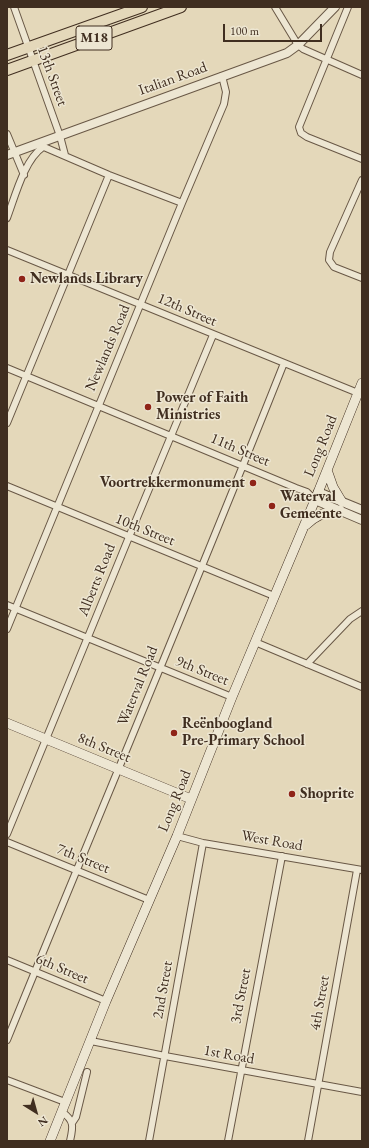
<!DOCTYPE html>
<meta charset="utf-8">
<style>
body{margin:0}
#map{position:relative;width:369px;height:1148px;overflow:hidden;background:#e4d8ba;font-family:"EB Garamond",serif}
canvas{display:block}
.frame{position:absolute;inset:0;border:8px solid #402e20;pointer-events:none}
.north{position:absolute;left:16px;top:1092px;width:40px;height:40px;-webkit-text-stroke:3px #ede6d2;paint-order:stroke;rotate:143deg;font-size:11px;font-weight:700;line-height:16px;text-align:center;color:#402e20}
.north::after{content:'';display:block;margin:auto;width:14px;height:18px;background:#402e20;clip-path:polygon(50% 0,100% 100%,50% 72%,0 100%)}
.scale{position:absolute;left:223px;top:24px;width:99px;height:18px;box-sizing:border-box;border:2px solid #402e20;border-top:0;padding-left:5px;font-size:12px;line-height:14px;white-space:nowrap;color:#402e20;-webkit-text-stroke:3px #ede6d2;paint-order:stroke}
</style>
<div id="map">
<canvas width="369" height="1148"></canvas>
<div class="frame"></div>
<div class="north">N</div>
<div class="scale">100 m</div>
</div>
<script>
const c = document.querySelector('canvas').getContext('2d');
c.lineJoin = 'round';
function trace(path, color, width, dash) {
  c.strokeStyle = color;
  c.lineWidth = width;
  c.lineCap = dash ? 'butt' : 'round';
  c.setLineDash(dash || []);
  c.stroke(path);
}
function label(font, color, halo, rows, align = 'center') {
  c.font = font + ' "EB Garamond",serif';
  c.lineWidth = 3;
  c.setLineDash([]);
  c.textBaseline = 'middle';
  c.strokeStyle = halo;
  c.fillStyle = color;
  for (const [text, x, y, turn = 0] of rows) {
    c.save();
    c.translate(x, y);
    c.rotate((+turn || 0) * Math.PI / 180);
    c.textAlign = isNaN(turn) ? turn : align;
    if (halo) c.strokeText(text, 0, 0);
    c.fillText(text, 0, 0);
    c.restore();
  }
}
const minor = new Path2D(`
 M 14,7 L 60,136 L 65,155
 M 275,7 L 298,45 L 303,49 L 362,75
 M 348,7 L 299,127 L 301,133 L 307,137 L 362,159
 M 7,134 L 24,175
 M 37,144 L 109,175 L 182,203
 M 362,180 L 330,252 L 329,260 L 334,267 L 362,278
 M 7,218 C 15,197 24,160 43,147
 M 7,250 L 358,393
 M 7,368 L 296,488 L 307,492 L 315,500
 M 7,423 L 109,175
 M 7,486 L 274,596
 M 7,605 L 232,697
 M 7,629 L 182,203 L 224,104 L 226,92 L 222,76
 M 255,642 L 362,687
 M 307,664 L 350,619 L 362,611
 M 7,834 L 129,537 L 213,335
 M 177,836 L 203,843 L 362,870
 M 7,842 L 149,900
 M 7,960 L 106,1001
 M 7,1040 C 99,814 194,590 284,363
 M 91,1041 L 165,1056 L 362,1092
 M 7,1080 L 65,1102
 M 62,1112 C 75,1121 73,1127 70,1141
 M 72,1123 L 76,1117 L 87,1072
 M 149,1141 L 203,843
 M 228,1141 L 282,856
 M 308,1141 L 357,870`);
const tertiary = new Path2D(`
 M 7,155 L 287,53 L 298,45 L 335,7
 M 318,492 L 362,510
 M 315,500 L 362,520`);
const secondary = new Path2D(`
 M 327,470 L 333,487 L 342,502
 M 306,525 C 316,515 326,511 340,510
 M 7,723 L 191,799
 M 50,1141 L 106,1001 L 177,836 L 232,697 L 315,500 L 362,383`);
const primary = new Path2D(`
 M 7,55 L 142,7
 M 7,70 L 181,7`);
const markers = [
 [22,279,4,"#8f2418"],
 [148,407,4,"#8f2418"],
 [253,483,4,"#8f2418"],
 [272,506,4,"#8f2418"],
 [174,733,4,"#8f2418"],
 [292,794,4,"#8f2418"]
];
const shields = [
 [94,38,36]
];
const shieldNames = [
 ["M18",94,38]
];
const streetNames = [
 ["13th Street",52,76,70],
 ["Italian Road",173,79,-20],
 ["12th Street",187,310,23],
 ["Newlands Road",108,348,-67],
 ["Long Road",321,446,-68],
 ["11th Street",240,450,23],
 ["10th Street",145,530,22],
 ["Alberts Road",97,580,-68],
 ["9th Street",202,671,22],
 ["Waterval Road",138,686,-68],
 ["8th Street",104,748,22],
 ["Long Road",175,801,-68],
 ["West Road",272,841,10],
 ["7th Street",83,859,22],
 ["6th Street",62,969,23],
 ["2nd Street",163,990,-80],
 ["3rd Street",241,996,-79],
 ["4th Street",320,1003,-80],
 ["1st Road",229,1055,10]
];
const poiNames = [
 ["Newlands Library",30,279],
 ["Power of Faith",156,398],
 ["Ministries",156,415],
 ["Voortrekkermonument",245,483,"right"],
 ["Waterval",280,497],
 ["Gemeente",280,514],
 ["Reënboogland",182,724],
 ["Pre-Primary School",182,741],
 ["Shoprite",300,794]
];
trace(minor, '#695846', 8);
trace(tertiary, '#695846', 10);
trace(secondary, '#402e20', 10);
trace(primary, '#402e20', 12);
trace(minor, '#ede6d2', 6);
trace(tertiary, '#ede6d2', 8);
trace(secondary, '#ede6d2', 9);
trace(primary, '#e4d8ba', 10);
for (const [x, y, r, color] of markers) {
  const dot = new Path2D();
  dot.arc(x, y, r, 0, 2 * Math.PI);
  c.fillStyle = color;
  c.fill(dot);
  trace(dot, '#ede6d2', 1.5);
}
for (const [x, y, w] of shields) {
  const box = new Path2D();
  box.roundRect(x - w / 2, y - 12, w, 24, 3);
  c.fillStyle = '#ede6d2';
  c.fill(box);
  trace(box, '#402e20', 1);
}
label('bold 14px', '#402e20', null, shieldNames);
label('15px', '#402e20', '#ede6d2', streetNames);
label('bold 15px', '#402e20', '#ede6d2', poiNames, 'left');
</script>
